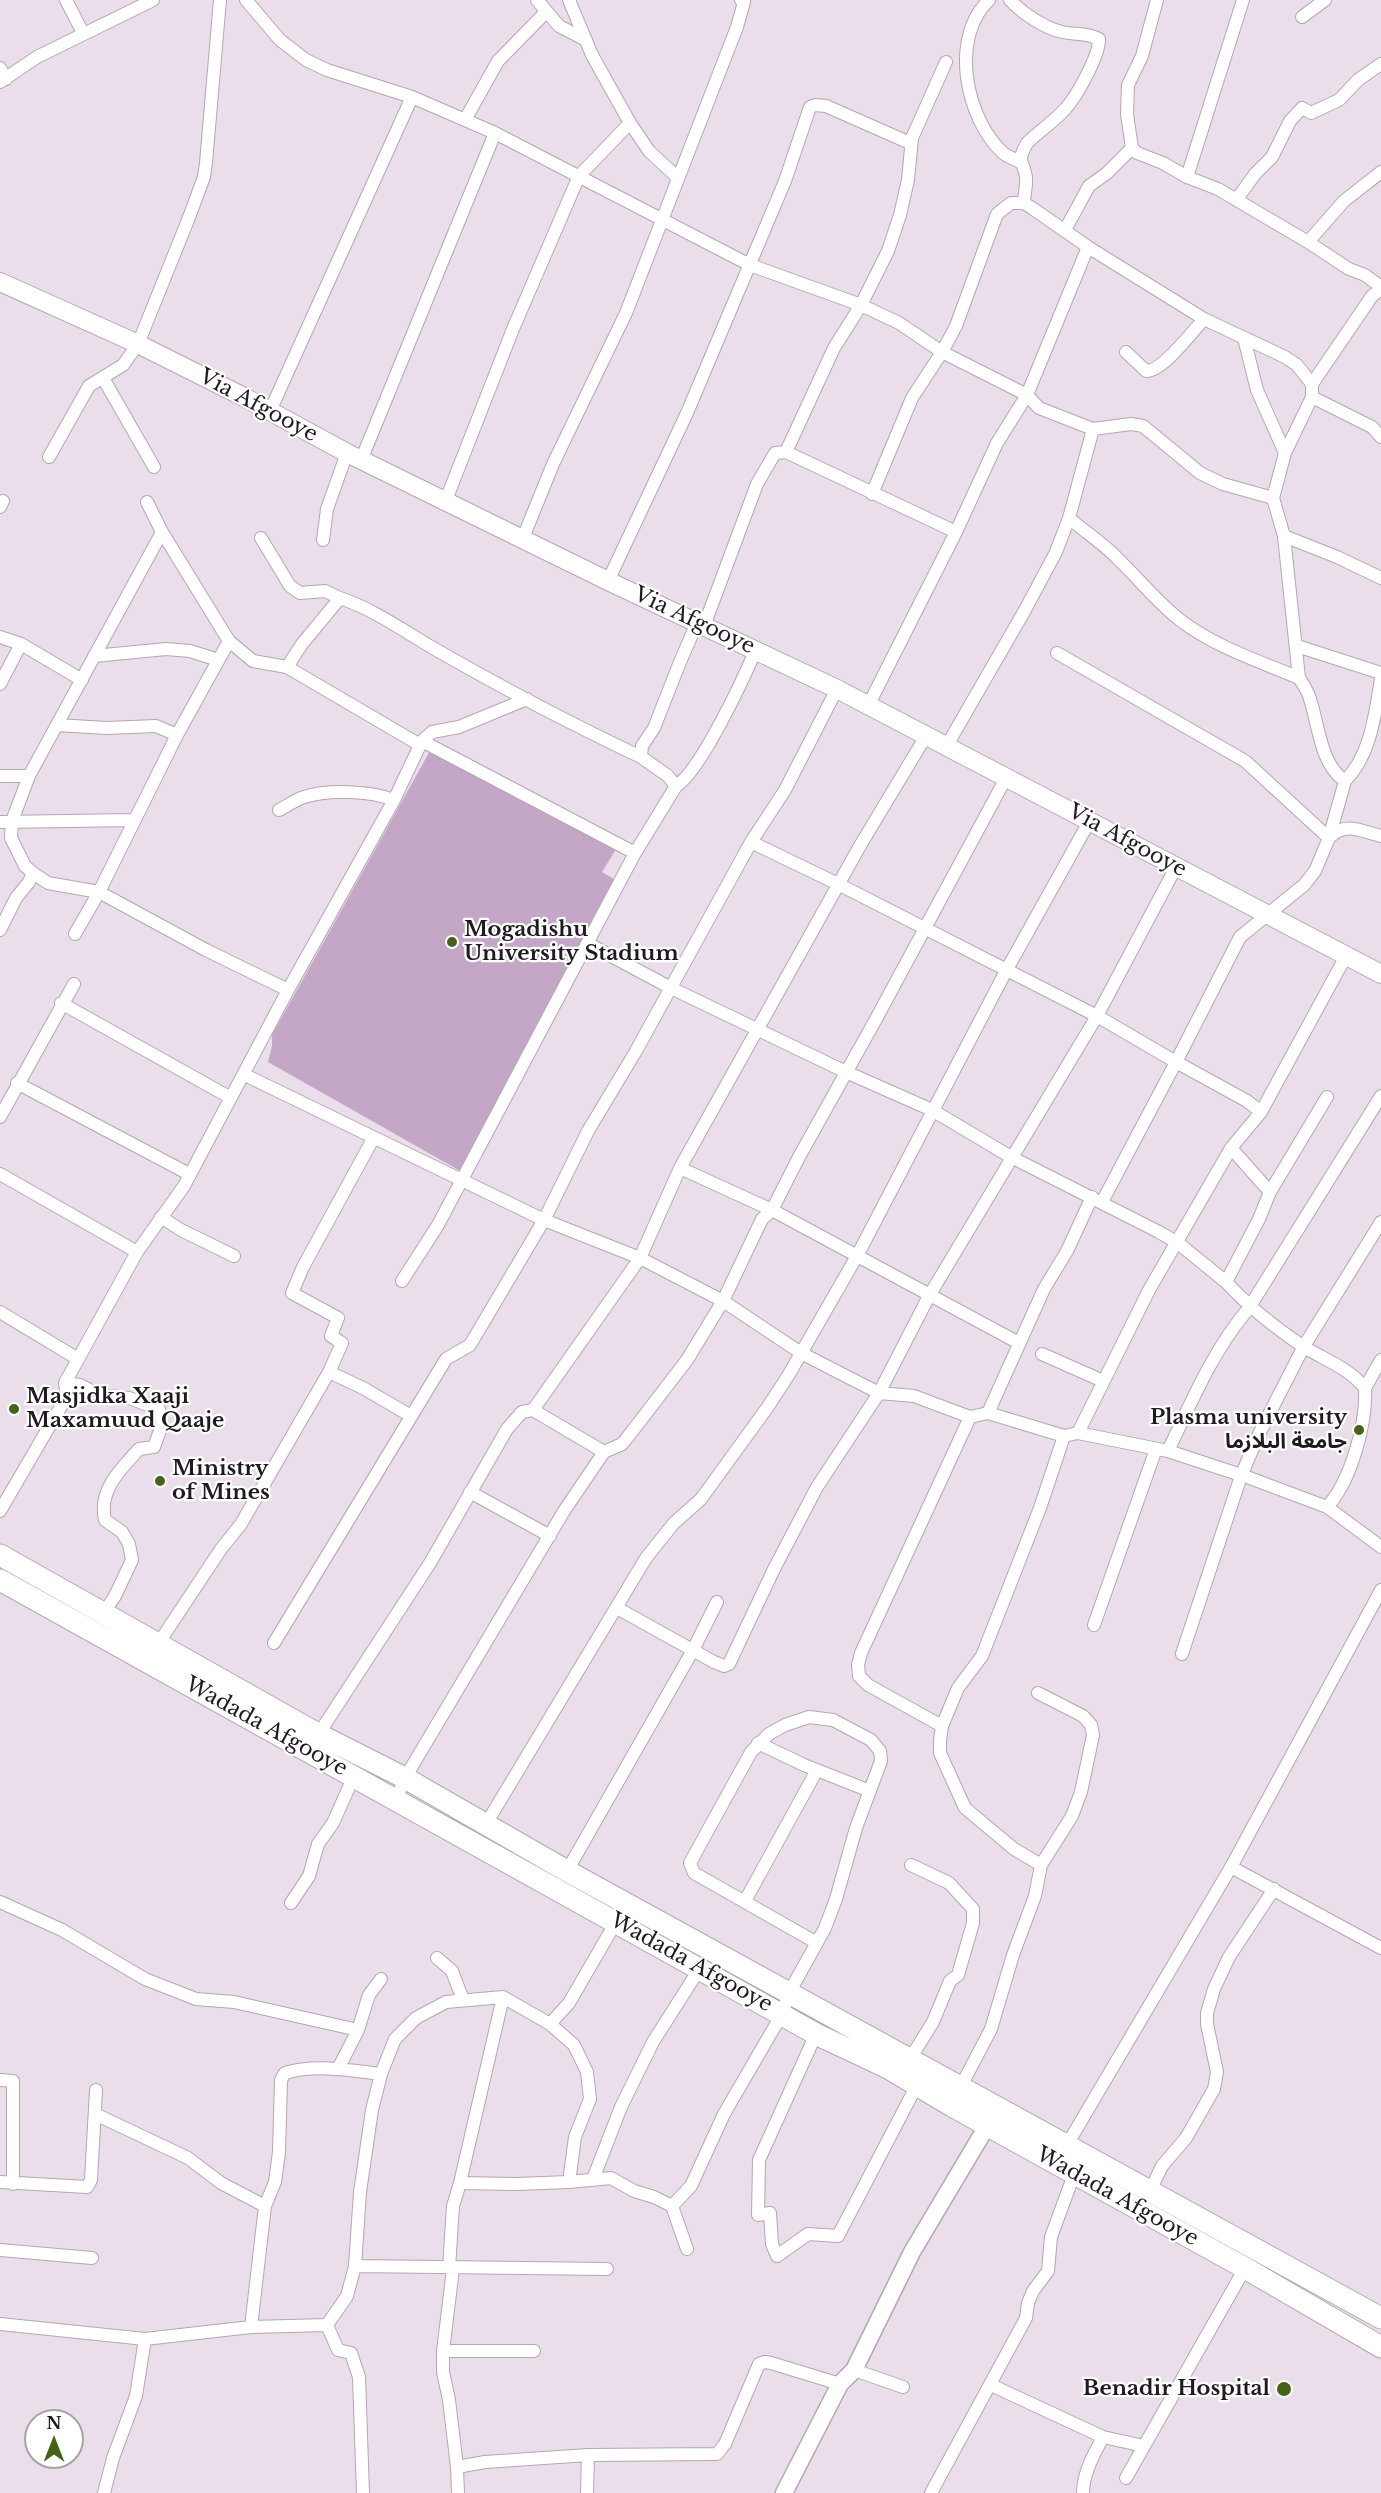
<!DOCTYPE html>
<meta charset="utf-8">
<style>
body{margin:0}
#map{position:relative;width:1381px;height:2493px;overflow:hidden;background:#ebdeeb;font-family:"Libre Baskerville",serif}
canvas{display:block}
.north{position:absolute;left:24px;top:2409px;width:60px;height:60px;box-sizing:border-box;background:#fff;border:2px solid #a5a3a5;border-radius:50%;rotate:0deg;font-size:16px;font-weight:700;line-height:24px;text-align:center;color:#1e1a1f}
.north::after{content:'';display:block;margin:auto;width:21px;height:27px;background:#456316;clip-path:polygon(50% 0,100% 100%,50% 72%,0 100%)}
</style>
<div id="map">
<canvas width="1381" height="2493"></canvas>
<div class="north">N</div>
</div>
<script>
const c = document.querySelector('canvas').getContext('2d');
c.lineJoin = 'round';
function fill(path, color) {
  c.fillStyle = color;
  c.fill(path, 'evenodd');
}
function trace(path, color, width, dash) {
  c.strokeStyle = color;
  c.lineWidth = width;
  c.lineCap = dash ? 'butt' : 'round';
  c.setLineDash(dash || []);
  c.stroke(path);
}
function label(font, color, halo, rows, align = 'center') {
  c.font = font + ' "Libre Baskerville","Noto Sans Arabic",serif';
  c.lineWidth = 4.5;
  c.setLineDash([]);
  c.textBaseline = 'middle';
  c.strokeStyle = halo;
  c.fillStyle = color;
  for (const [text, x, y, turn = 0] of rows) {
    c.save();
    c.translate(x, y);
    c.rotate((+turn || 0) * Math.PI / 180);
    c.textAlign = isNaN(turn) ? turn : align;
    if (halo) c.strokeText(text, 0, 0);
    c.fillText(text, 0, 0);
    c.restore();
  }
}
const green = new Path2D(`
 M 431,749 L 618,846 L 602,872 L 614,879 L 462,1172 L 268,1062 L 272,1046 L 272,1035 Z`);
const minor = new Path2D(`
 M 66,0 L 83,33
 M 246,0 L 280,40 L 306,60 L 327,70 L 412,97 L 495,133 L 750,265 L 861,305 L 899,323 L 942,352 L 1027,395 L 1039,408 L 1093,429 L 1069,518 C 1085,532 1104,544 1118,559 C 1139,579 1157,602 1180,620 C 1215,647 1259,661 1299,678
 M 537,0 L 559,26 L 586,40
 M 569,0 L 592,55 L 630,123 L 649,151 L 678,178
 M 989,0 C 949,38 966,119 1003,153 C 1008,157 1015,159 1020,162
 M 1010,0 C 1022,13 1044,28 1062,32 C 1075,35 1086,32 1099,39 C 1100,54 1077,96 1066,108 C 1055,121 1039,131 1027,143 C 1016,163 1023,159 1026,177 C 1027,185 1024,195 1024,203
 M 1157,0 L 1142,56 L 1128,85 L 1127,114 L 1132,148 L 1137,153 L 1163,163 L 1187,177 L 1218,189 L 1308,242 L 1349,269 L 1365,275 L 1381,287
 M 1302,17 L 1325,0
 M 0,68 L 6,79
 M 0,82 L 37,57 L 153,0
 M 465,120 L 498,61 L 546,12
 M 1187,177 L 1243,0
 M 1237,199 L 1255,174 L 1272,157 L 1290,121 L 1302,108 L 1311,113 L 1339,100 L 1358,80 L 1381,64
 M 1065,230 L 1089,186 L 1107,173 L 1132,148
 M 1308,242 L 1344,201 L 1381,172
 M 1244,338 L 1257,390 L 1285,453
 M 1126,352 L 1146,371 C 1162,372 1192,332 1204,319
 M 103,378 L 154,467
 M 1312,384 L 1372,296 L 1381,289
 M 1312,397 L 1372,427 L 1381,437
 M 270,411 L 412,97
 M 1093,429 L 1131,424 L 1143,426 L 1200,473 L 1223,484 L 1273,498
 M 786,452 L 834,348 L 861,305 L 888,251 L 900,215 L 908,180 L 912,138 L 946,62
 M 49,457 L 89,386 L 123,365 L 138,344 L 188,220 L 204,177 L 206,163 L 220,0
 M 362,458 L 495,133
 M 872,494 L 912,398 L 942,352 L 956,326 L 997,214 L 1011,203 L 1024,203 L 1032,208 L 1088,247 L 1204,319 L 1285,357 L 1297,365 L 1312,384 L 1312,397 L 1285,453 L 1273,498 L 1284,536 L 1299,678 C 1303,684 1308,691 1310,699 C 1319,726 1320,764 1345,781 L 1329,838
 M 446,500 L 513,329 L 579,176 L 630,123
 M 147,502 L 162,532 L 229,641
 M 0,507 L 3,501
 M 1284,536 L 1337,557 L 1381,578
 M 261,538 L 290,586 L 300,593 L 325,591 L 340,598
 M 523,538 L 553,464 L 626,313 L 737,27 L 744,2 L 741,0
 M 323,540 L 327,509 L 347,453
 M 608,581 L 687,413 L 785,181 L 810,107 L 815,105 L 826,106 L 910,143
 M 704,626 L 757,484 L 775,453 L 786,452 L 956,532
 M 0,637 L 21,644 L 82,680
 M 1297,646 L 1381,673
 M 1057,653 L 1245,761 L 1329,838 L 1315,871 L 1304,885 L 1240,937 L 1176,1062 L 1247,1101 L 1261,1112
 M 94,656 L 166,649 L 190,651 L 218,660
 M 287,667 L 302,644 L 340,598 C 375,610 402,630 433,648 C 501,687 571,724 641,757
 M 0,684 L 21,644
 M 868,706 L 956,532 L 997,443 L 1027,395 L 1088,247
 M 57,725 L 106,728 L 156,726 L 177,735
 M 422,741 L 635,853
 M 946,747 L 1025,610 L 1056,552 L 1069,518
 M 0,776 L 29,776
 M 1345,781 C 1371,755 1375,714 1381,679
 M 676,786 C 700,772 744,678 756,649
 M 279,810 C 287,806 295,800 304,797 C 328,789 371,791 394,800
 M 0,822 L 133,820
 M 1329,838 C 1346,821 1360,831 1381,836
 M 751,842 L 840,885 L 1097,1016 L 1176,1062 L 1102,1202
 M 0,930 L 16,898 L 29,882 L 33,873
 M 75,934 L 99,892 L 48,883 L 33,873 L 25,866 L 11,838 L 12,821 L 29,776 L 162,532
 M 587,943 L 671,988 L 846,1072 L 932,1110 L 1011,1157 L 1159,1232 L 1178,1243 L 1226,1282
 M 288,990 L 206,950 L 99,892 L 177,735 L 229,641 L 253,661 L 287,667 L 420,745
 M 61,1003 L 231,1098
 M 245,1075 L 544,1220 L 640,1258 L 723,1301 L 801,1353 L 879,1393 L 914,1396 L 970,1417 L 988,1413 L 1064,1436 L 1078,1433 L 1168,1451 L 1247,1477 L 1327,1507 L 1381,1547
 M 17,1083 L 189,1174
 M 0,1117 L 74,984
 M 1231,1148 L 1270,1192 L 1259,1219 L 1226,1282 C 1250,1308 1274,1327 1304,1347 C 1325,1360 1349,1368 1365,1388 C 1367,1423 1351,1481 1327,1507
 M 680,1168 L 772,1210 L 1019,1343
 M 0,1174 L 137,1252
 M 1270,1192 L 1327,1097
 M 161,1217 L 181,1230 L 234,1256
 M 402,1281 L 438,1225 L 635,853 L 676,786 L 668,776 L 641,757 L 642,746 L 654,728 L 680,662 L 697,623
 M 0,1312 L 78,1359
 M 1042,1354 L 1103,1381
 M 329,1372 L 363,1388 L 411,1416
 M 65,1383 L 80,1385 L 99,1395 L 129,1398 L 159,1409 L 162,1425 L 154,1447 L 139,1449 C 121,1469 98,1490 105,1520 L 122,1532 L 129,1544 L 132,1560 L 115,1596 L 103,1614
 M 1365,1388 L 1381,1360
 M 533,1410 L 640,1258 L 680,1168 L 861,844 L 926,736
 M 988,1413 L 1044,1289 L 1067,1251 L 1092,1197
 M 1078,1433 L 1149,1290 L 1231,1148 L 1261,1112 L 1346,956
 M 1168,1451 C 1192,1401 1213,1350 1249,1308 L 1381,1096
 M 470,1492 L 550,1536
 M 0,1511 L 67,1396 L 65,1383 L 137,1252 L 184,1186 L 288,990 L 394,800 L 422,741 L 432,732 L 459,727 L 527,699
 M 617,1608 L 714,1662 L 724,1666 L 729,1664 L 774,1569 L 817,1487 L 879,1393 L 929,1296 L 1097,1016 L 1176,867
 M 1094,1625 L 1156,1449
 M 274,1643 L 446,1359 L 470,1345 L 544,1220 L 588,1131 L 636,1051 L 751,842 L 785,790 L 837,689
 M 158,1644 L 221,1549 L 241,1524 L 329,1372 L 342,1343 L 331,1336 L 338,1318 L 292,1293 L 303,1267 L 373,1139
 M 1182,1654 L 1241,1476 L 1259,1434 L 1304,1346 L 1381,1222
 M 942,1726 L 868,1685 L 859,1676 L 858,1665 L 861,1653 L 970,1417
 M 316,1738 L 430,1563 L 507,1429 L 522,1412 L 533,1410 L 604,1452 L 622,1444 L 627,1438 L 687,1360 L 723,1301 L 762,1219 L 772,1210 L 799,1157 L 876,1019 L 1006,778
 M 758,1743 L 804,1765 L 870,1791
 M 396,1800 L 405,1778 L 564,1511 L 604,1452
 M 486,1824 L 646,1558 L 674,1523 L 701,1499 L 767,1408 L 788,1376 L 857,1256 L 1006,971 L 1089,822
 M 1041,1865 L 1014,1849 L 965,1808 L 940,1753 L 940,1740 L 942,1726 L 958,1688 L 982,1656 L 1040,1508 L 1064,1436
 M 1231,1867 L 1381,1948
 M 567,1871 L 693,1650 L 717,1602
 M 745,1901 L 817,1770
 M 0,1902 L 62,1930 L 145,1979 L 196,1999 L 234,2002 L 358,2030
 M 291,1903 L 309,1876 L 318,1844 L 333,1823 L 354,1776
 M 437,1958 L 452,1971 L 463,2000
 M 550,2024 L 569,2003 L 616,1922 L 622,1900
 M 816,2034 L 759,2160 L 758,2215 L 770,2213 L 772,2244 L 777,2256 L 808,2234 L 838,2236 L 917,2085
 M 910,2059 L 933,2022 L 950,1981 L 958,1975 L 973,1923 L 973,1909 L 949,1883 L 911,1865
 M 338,2069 L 358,2030 L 369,1995 L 381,1979
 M 0,2080 L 13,2081 L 13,2184
 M 958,2092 L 991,2029 L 1013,1955 L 1035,1896 L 1041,1865 L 1072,1816 L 1081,1792 L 1093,1735 L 1091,1725 L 1083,1716 L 1038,1693
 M 95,2114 L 188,2158 L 221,2183 L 265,2206
 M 1064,2150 L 1231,1867 L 1381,1590
 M 593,2179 L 621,2107 L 653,2042 L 700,1968
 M 0,2182 L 87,2187 L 91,2180 L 96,2090
 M 460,2183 L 503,1997
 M 1150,2191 L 1162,2166 L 1186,2138 L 1214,2089 L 1217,2072 L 1207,2024 L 1207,2013 L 1214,1989 L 1229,1957 L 1274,1889
 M 672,2206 L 691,2186 L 724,2114 L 782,2014 L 789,1993 L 825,1928 L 836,1899 L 856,1828 L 881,1761 L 880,1751 L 871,1740 L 833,1720 L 809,1717 L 785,1725 L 769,1734 L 751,1752 L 690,1863 L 694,1873 L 817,1943
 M 0,2250 L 92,2258
 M 355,2266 L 607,2269
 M 449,2268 L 453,2206 L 460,2183 L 516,2184 L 569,2182
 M 453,2269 L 443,2351 L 443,2372 L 449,2400 L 457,2467 L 485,2462 L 588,2455 L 717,2454 L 725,2444 L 759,2364 L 765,2362 L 771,2363 L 840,2384
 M 0,2324 L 145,2339 L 251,2327 L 327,2325
 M 327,2325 L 347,2296 L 355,2266 L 360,2192 L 372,2110 L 381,2074 L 395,2039 L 416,2018 L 446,2002 L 503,1997 L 550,2024 L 574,2045 L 587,2072 L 590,2099 L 575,2137 L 569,2182 L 611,2178 L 634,2191 L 654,2197 L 672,2206 L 687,2249
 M 327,2325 L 338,2350 L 351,2353 L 359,2377 L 363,2493
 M 251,2327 L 265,2206 L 275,2182 L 279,2152 L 281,2080 L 285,2073 C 315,2064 350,2070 381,2074
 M 443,2351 L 534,2351
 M 854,2370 L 903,2387
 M 991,2385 L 1103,2437 L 1144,2446
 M 457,2467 L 458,2493
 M 1126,2478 L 1245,2268
 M 104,2493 L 113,2458 L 136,2396 L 145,2339
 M 587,2493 L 588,2455
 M 931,2493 L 1026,2318 L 1028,2303 L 1033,2291 L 1048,2271 L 1051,2237 L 1076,2169
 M 1083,2493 C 1083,2473 1094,2454 1103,2437`);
const tertiary = new Path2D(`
 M 784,2493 L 840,2384 L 854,2370 L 912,2252 L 987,2126`);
const secondary = new Path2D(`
 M 0,282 L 138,344 L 244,397 L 347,453 L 608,581 L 837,689 L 1381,974`);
const trunk = new Path2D(`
 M 0,1555 L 316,1733 L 405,1778 L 567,1871 L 1381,2318
 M 0,1580 L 816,2034 L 888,2068 L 952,2106 L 1245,2268 L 1381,2347`);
const markers = [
 [452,942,6,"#456316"],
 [14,1409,6,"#456316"],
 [1359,1430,6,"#456316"],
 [160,1481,6,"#456316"],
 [1284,2389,8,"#456316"]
];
const streetNames = [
 ["Via Afgooye",258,406,28],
 ["Via Afgooye",694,621,25],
 ["Via Afgooye",1127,841,28],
 ["Wadada Afgooye",266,1727,29],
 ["Wadada Afgooye",691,1963,29],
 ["Wadada Afgooye",1117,2197,29]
];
const poiNames = [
 ["Mogadishu",464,930],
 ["University Stadium",464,954],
 ["Masjidka Xaaji",26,1397],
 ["Maxamuud Qaaje",26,1421],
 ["Plasma university",1347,1418,"right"],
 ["جامعة البلازما",1347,1442,"right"],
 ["Ministry",172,1469],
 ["of Mines",172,1493],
 ["Benadir Hospital",1270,2389,"right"]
];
fill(green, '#c4a7c6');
trace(minor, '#b3a7b4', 14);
trace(tertiary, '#b3a7b4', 19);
trace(secondary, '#b3a7b4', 20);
trace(trunk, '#b3a7b4', 23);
trace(minor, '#fff', 12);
trace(tertiary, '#fff', 16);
trace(secondary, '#fff', 18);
trace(trunk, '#fff', 21);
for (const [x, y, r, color] of markers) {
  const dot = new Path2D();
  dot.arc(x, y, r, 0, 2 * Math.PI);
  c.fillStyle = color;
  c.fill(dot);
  trace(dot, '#fff', 2);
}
label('21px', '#1e1a1f', '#fff', streetNames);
label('bold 21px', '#1e1a1f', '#fff', poiNames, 'left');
</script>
